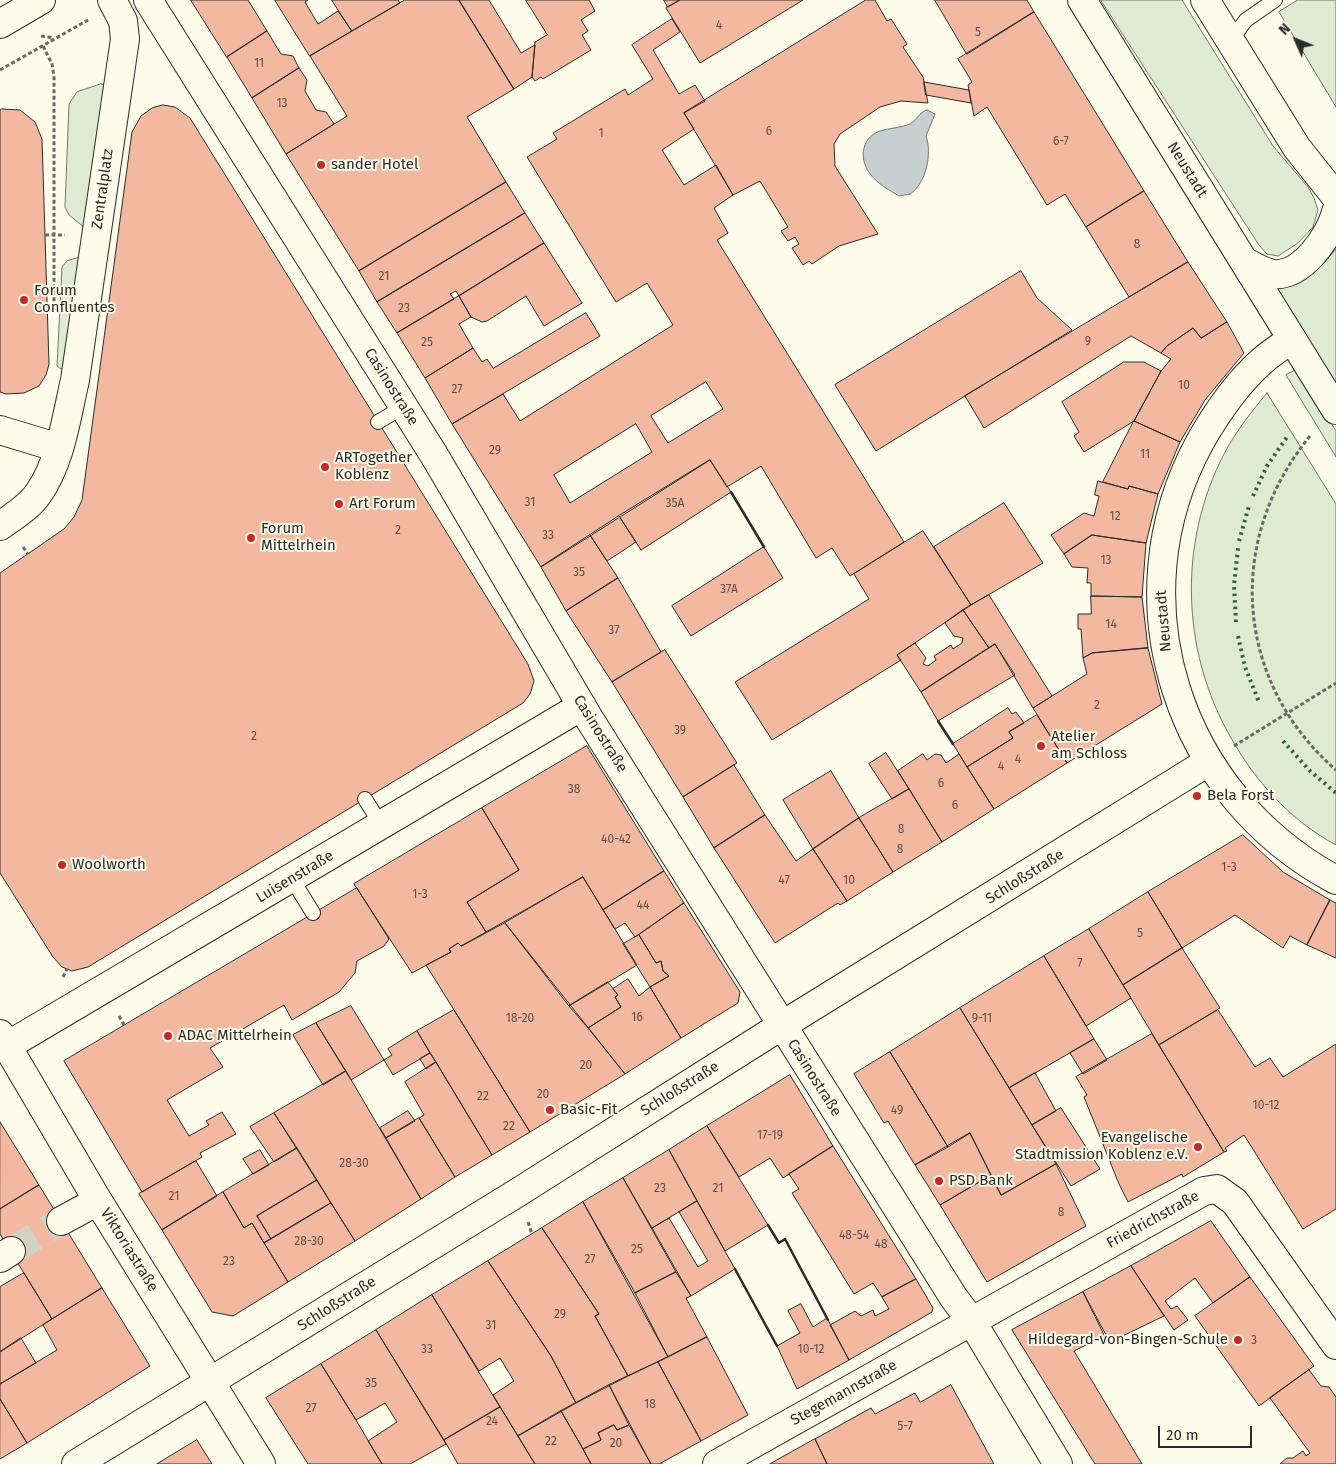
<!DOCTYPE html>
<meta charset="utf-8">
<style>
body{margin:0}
#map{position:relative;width:1336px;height:1464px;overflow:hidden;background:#fdfbea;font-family:"Fira Sans",sans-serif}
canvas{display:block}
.north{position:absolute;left:1271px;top:15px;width:50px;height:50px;-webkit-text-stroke:4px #fdfbea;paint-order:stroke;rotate:314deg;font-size:14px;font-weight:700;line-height:20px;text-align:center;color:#2b2b2b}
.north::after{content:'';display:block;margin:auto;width:18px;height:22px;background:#2b2b2b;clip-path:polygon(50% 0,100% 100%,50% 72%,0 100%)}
.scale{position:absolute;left:1158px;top:1426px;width:94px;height:22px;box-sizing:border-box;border:2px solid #2b2b2b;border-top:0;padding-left:6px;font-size:15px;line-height:18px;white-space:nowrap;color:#2b2b2b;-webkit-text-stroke:4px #fdfbea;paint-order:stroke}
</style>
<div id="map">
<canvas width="1336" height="1464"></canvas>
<div class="north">N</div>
<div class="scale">20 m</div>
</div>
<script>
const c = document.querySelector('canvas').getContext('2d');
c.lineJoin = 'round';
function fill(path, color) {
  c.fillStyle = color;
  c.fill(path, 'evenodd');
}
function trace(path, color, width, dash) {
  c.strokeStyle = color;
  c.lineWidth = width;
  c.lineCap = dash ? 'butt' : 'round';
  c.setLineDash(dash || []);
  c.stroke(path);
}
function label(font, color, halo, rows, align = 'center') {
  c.font = font + ' "Fira Sans",sans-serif';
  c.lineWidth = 4;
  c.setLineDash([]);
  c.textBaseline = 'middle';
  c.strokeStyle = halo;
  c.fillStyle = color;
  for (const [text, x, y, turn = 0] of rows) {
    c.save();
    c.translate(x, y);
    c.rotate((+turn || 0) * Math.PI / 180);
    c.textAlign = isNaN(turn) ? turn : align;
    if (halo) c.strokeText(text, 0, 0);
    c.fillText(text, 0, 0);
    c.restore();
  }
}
const green = new Path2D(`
 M 1101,0 L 1182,0 L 1273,146 L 1308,187 L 1314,198 L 1318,210 L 1313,227 L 1298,243 L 1278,256 L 1267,254 L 1259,245 Z
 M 1298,0 L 1336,0 L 1336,107 L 1279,12 Z
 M 101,84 L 106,86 L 85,228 L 69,215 L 65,207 L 69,104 L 77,92 Z
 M 1336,249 L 1336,392 L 1268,286 C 1298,294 1318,270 1336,249 Z
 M 81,257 L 68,367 L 61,369 L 57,366 L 62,267 L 67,261 Z
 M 1298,369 L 1336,431 L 1336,457 L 1286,375 Z
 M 1267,393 L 1336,504 L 1336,845 C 1295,823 1261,788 1237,748 C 1181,659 1176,545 1225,452 C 1237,430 1252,411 1267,393 Z`);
const water = new Path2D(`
 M 927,110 L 935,114 L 926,136 C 932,152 927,183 910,194 C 907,195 902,195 899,196 C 889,190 878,184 871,175 C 859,161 860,138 880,131 C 890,128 900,128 910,124 C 917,120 919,112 927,110 Z`);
const building = new Path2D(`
 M 191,0 L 248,0 L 267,31 L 227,57 Z
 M 275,0 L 308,0 L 305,2 L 318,24 L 338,11 L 352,31 L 310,56 Z
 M 332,0 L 398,0 L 400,3 L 352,31 Z
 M 405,0 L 459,0 L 514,89 L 467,117 L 506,182 L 359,271 L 286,154 L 347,116 L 310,56 Z
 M 459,0 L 489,0 L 521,53 L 535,45 L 532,77 L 514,89 Z
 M 526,0 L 589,0 L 595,11 L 581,20 L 588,31 L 582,35 L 591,50 L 543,79 L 541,77 L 535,81 L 532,77 L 535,42 L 547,35 Z
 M 664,0 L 680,0 L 668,7 Z
 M 680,0 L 803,0 L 700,63 L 666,8 Z
 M 866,0 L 875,0 L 887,21 L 891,19 L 907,44 L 903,47 L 923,77 L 928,103 L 901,101 L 880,107 L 840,134 L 834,144 L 835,166 L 878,234 L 839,246 L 812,264 L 809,261 L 803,265 L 792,248 L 799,244 L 795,237 L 788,241 L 781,231 L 788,227 L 760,181 L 733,195 L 684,113 Z
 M 935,0 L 1027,0 L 1034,12 L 967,54 Z
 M 1034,12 L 1144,191 L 1086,227 L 1065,194 L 1047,205 L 987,107 L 974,116 L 968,85 L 972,82 L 958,59 Z
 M 672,19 L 680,32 L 653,50 L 679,94 L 695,85 L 705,101 L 684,113 L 694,129 L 662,150 L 684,185 L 716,165 L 733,195 L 714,208 L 728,233 L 717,240 L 904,542 L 850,576 L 832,548 L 816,558 L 761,466 L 727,487 L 710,460 L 541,567 L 452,424 L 503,394 L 520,421 L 673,325 L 647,283 L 616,302 L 527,157 L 557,139 L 553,133 L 625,89 L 628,95 L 653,79 L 632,45 ZM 706,382 L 723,409 L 668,443 L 651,416 ZM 636,424 L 652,452 L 570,503 L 554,475 Z
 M 267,31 L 281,54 L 293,56 L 299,68 L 252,98 L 227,57 Z
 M 299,68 L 307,80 L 305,91 L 316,110 L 326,112 L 334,124 L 286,154 L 252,98 Z
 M 924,82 L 969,90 L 971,103 L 926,95 Z
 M 163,105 L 175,107 L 190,118 L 528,664 L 534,681 L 530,694 L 523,703 L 88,967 L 72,971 L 62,967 L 53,957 L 0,873 L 0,573 L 64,529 L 74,517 L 82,500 L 132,132 L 141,116 L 152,108 Z
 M 2,109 L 20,110 L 35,122 L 42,139 L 49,364 L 46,375 L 39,386 L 24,393 L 6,394 L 0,392 L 0,110 Z
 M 506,182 L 525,213 L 377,302 L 359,271 Z
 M 1144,191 L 1188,262 L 1129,297 L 1086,227 Z
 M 525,213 L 544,243 L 459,296 L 456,291 L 450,294 L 454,299 L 397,333 L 377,302 Z
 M 544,243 L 582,303 L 544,326 L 526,296 L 487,321 L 482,322 L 471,317 L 459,296 Z
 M 1188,262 L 1227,322 L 1201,338 L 1193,328 L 1167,346 L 1161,353 L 1131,336 L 984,428 L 965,396 Z
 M 1021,271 L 1037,298 L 1072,330 L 876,451 L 835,385 Z
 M 459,296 L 471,317 L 459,324 L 473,348 L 425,378 L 397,333 Z
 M 586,313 L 600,336 L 452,424 L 425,378 L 473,348 L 482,362 L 487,359 L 493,368 Z
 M 1227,322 L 1244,353 L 1205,400 L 1180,442 L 1134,421 L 1161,371 L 1171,359 L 1161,353 L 1167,346 L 1193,328 L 1201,338 Z
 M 1124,362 L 1144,362 L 1161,371 L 1134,421 L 1084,452 L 1074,436 L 1079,432 L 1062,402 Z
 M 1134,421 L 1180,442 L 1158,494 L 1129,486 L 1128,489 L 1103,482 Z
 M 710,460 L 731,492 L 641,550 L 619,516 Z
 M 1098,481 L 1128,489 L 1129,486 L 1158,494 L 1146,543 L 1092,535 L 1064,554 L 1051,535 L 1084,513 L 1094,516 L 1099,496 L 1095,495 Z
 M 1004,503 L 1043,563 L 971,605 L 934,547 Z
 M 619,516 L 636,542 L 607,561 L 590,535 Z
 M 923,531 L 971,605 L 897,655 L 901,660 L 772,740 L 735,682 L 869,599 L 854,574 Z
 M 590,535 L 618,578 L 566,611 L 541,567 Z
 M 1092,535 L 1146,543 L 1142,597 L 1091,596 L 1091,583 L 1087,583 L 1088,568 L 1072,567 L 1064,554 Z
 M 764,547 L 783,578 L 691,636 L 672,606 Z
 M 618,578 L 661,652 L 612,682 L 566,611 Z
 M 989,595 L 1052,696 L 1033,708 L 995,644 L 989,648 L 963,610 Z
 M 1091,596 L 1142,597 L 1148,648 L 1092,653 L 1083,658 L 1081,629 L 1078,629 L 1078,614 L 1091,614 Z
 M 963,610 L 989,648 L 921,692 L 897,655 L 915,643 L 926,658 L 923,664 L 928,666 L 936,660 L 934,656 L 951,645 L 953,649 L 962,643 L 963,638 L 954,636 L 945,623 Z
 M 995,644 L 1015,675 L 938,721 L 921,692 Z
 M 1148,648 L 1162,704 L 1067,763 L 1033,708 L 1087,674 L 1083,658 L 1092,653 Z
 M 665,650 L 737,763 L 683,797 L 612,682 Z
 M 1008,708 L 1012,714 L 1016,712 L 1024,723 L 1009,732 L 1013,738 L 967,767 L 953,744 Z
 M 1037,715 L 1067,763 L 994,809 L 967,767 L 1013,738 L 1009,732 Z
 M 587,746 L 664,871 L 603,910 L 583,877 L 486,932 L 467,902 L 519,870 L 482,808 Z
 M 886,753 L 909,789 L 892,799 L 869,764 Z
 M 923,754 L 927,760 L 935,754 L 941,755 L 946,763 L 959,754 L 994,809 L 942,842 L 898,771 Z
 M 734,765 L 765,815 L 714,848 L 683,797 Z
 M 831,771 L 859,818 L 813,849 L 783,800 Z
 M 909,789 L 942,842 L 893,872 L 859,818 Z
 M 482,808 L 519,870 L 467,902 L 486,932 L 461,946 L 458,943 L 449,949 L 451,952 L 412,973 L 354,884 Z
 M 765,815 L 796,861 L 813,849 L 847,901 L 840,905 L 838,903 L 775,943 L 714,848 Z
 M 859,818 L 893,872 L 847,901 L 813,849 Z
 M 1243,835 L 1283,872 L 1330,900 L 1307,945 L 1290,936 L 1283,948 L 1235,915 L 1182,948 L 1148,892 Z
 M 664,871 L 684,903 L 635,937 L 625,923 L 615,929 L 603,910 Z
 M 583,877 L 637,965 L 569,1006 L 505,923 Z
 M 357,888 L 389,939 L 384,946 L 357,961 L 355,973 L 339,992 L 292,1020 L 284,1005 L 210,1048 L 223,1067 L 167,1100 L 189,1136 L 209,1125 L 206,1121 L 222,1112 L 236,1134 L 200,1153 L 202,1157 L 142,1192 L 64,1061 Z
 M 1148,892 L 1182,948 L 1123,985 L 1089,929 Z
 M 1330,900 L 1336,903 L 1336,958 L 1307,945 Z
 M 684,903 L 740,992 L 738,1003 L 681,1038 L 650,987 L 669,976 L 663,971 L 661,961 L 656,963 L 639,935 Z
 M 505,923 L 625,1074 L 530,1132 L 426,965 L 451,952 L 449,949 L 458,943 L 461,946 Z
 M 1089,929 L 1131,998 L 1086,1026 L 1044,956 Z
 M 639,935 L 656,963 L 661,961 L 663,971 L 669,976 L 650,987 L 623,944 Z
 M 1182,948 L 1220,1008 L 1159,1045 L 1123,985 Z
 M 1044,956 L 1094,1039 L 1009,1088 L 960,1008 Z
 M 628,979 L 639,996 L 650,987 L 681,1038 L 625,1074 L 588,1028 L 621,1007 L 615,997 L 618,995 L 613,989 Z
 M 608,982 L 618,995 L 615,997 L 621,1007 L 588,1028 L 569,1006 Z
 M 351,1006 L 384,1060 L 351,1080 L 316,1023 Z
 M 960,1008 L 1056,1164 L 1001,1195 L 970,1133 L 948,1147 L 890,1052 Z
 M 454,1010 L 530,1132 L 492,1155 L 417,1031 Z
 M 1218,1010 L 1255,1067 L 1270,1058 L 1283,1077 L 1336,1044 L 1336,1209 L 1303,1229 L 1244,1135 L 1225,1148 L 1227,1151 L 1224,1152 L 1159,1045 Z
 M 316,1023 L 346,1071 L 323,1085 L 293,1035 Z
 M 417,1031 L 430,1053 L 393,1075 L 384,1060 L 392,1055 L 388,1049 Z
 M 1152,1034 L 1224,1152 L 1183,1177 L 1182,1174 L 1128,1202 L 1119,1184 L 1084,1097 L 1087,1095 L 1076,1077 Z
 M 1094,1039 L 1107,1060 L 1083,1074 L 1070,1053 Z
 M 890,1052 L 948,1147 L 915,1165 L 888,1121 L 884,1123 L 854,1074 Z
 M 430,1053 L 436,1062 L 426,1069 L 420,1059 Z
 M 436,1062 L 492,1155 L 455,1177 L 419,1118 L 424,1115 L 405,1082 Z
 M 346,1071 L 421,1199 L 355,1241 L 274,1113 Z
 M 1035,1073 L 1056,1111 L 1032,1125 L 1009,1088 Z
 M 790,1075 L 833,1146 L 783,1178 L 770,1158 L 739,1177 L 707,1126 Z
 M 1061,1108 L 1100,1169 L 1071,1186 L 1032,1125 Z
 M 408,1111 L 415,1121 L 386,1138 L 380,1128 Z
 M 274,1113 L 297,1148 L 274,1162 L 250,1127 Z
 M 419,1118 L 455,1177 L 421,1199 L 386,1138 Z
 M 0,1122 L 39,1185 L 0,1209 Z
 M 707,1126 L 768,1225 L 725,1251 L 669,1150 Z
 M 970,1133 L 991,1175 L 940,1205 L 915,1165 Z
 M 833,1146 L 916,1279 L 882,1297 L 873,1283 L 854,1294 L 792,1193 L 799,1189 L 789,1174 Z
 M 297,1148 L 317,1180 L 257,1216 L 271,1239 L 264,1243 L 252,1223 L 244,1228 L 223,1192 Z
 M 260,1150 L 269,1165 L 253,1174 L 243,1159 Z
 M 669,1150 L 697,1201 L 652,1228 L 623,1178 Z
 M 196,1161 L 217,1196 L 162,1230 L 139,1194 Z
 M 1056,1164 L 1086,1226 L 987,1282 L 940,1205 L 991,1175 L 1001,1195 Z
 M 623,1178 L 676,1272 L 635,1293 L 583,1202 Z
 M 317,1180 L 331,1203 L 271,1239 L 257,1216 Z
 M 39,1185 L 102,1288 L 52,1319 L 0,1234 L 0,1209 Z
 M 223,1192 L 244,1228 L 252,1223 L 288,1282 L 233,1316 L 212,1312 L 162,1230 Z
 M 697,1201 L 735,1269 L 691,1296 L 652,1228 L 669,1218 L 698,1267 L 708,1261 L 679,1212 Z
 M 583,1202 L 668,1357 L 628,1376 L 595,1316 L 599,1314 L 542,1228 Z
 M 331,1203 L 355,1241 L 288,1282 L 264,1243 Z
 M 1211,1221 L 1250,1277 L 1213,1303 L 1195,1278 L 1165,1301 L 1171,1309 L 1177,1306 L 1188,1320 L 1174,1330 L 1131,1266 Z
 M 542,1228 L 599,1314 L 595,1316 L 628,1376 L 576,1403 L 551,1356 L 488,1261 Z
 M 488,1261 L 551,1356 L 576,1403 L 518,1436 L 493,1395 L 514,1381 L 500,1358 L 479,1371 L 432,1295 Z
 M 1131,1266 L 1164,1316 L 1108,1343 L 1083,1292 Z
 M 676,1272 L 691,1296 L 686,1298 L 707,1337 L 668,1357 L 635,1293 Z
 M 24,1273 L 52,1319 L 0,1352 L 0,1287 Z
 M 1250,1277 L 1314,1366 L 1259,1406 L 1195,1316 Z
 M 916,1279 L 933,1308 L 932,1312 L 849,1360 L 830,1325 L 855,1311 L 861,1316 L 873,1310 L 875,1316 L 889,1309 L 882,1297 Z
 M 102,1288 L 150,1366 L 27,1443 L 0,1399 L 0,1384 L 57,1350 L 43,1325 Z
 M 1083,1292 L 1106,1335 L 1074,1351 L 1142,1464 L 1095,1464 L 1012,1330 Z
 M 432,1295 L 500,1407 L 444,1440 L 376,1330 Z
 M 801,1304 L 813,1327 L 827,1318 L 849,1360 L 797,1389 L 777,1346 L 800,1333 L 788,1311 Z
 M 376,1330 L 446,1444 L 410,1464 L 382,1464 L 368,1441 L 397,1422 L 385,1403 L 356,1420 L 321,1364 Z
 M 707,1337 L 748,1415 L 701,1441 L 658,1362 Z
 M 21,1338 L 36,1363 L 0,1384 L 0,1352 Z
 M 658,1362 L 701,1441 L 659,1464 L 651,1464 L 609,1385 Z
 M 321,1364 L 356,1420 L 382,1464 L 308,1464 L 266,1398 Z
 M 1309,1370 L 1321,1386 L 1329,1387 L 1336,1397 L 1336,1464 L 1280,1464 L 1287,1458 L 1293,1458 L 1303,1451 L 1306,1456 L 1310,1453 L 1270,1398 Z
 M 609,1385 L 629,1425 L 617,1430 L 614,1425 L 598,1433 L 601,1440 L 583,1449 L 561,1411 Z
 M 951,1385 L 994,1464 L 827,1464 L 815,1439 L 871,1408 L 875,1414 L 915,1393 L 920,1402 Z
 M 0,1399 L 27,1443 L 0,1459 Z
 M 500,1407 L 535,1464 L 458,1464 L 444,1440 Z
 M 561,1411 L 583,1449 L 591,1464 L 535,1464 L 518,1436 Z
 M 614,1425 L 617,1430 L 629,1425 L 651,1464 L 591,1464 L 583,1449 L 601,1440 L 598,1433 Z
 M 815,1439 L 827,1464 L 770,1464 Z
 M 197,1440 L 212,1464 L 157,1464 Z`);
const streetTunnel = new Path2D(`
 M 11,1251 L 61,1221`);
const path = new Path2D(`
 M 41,36 L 54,38
 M 43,46 L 52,64 L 54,77 L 54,305
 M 0,70 L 88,20
 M 45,235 L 65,235
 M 1310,436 C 1225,540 1234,681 1336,770
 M 23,547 L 28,554
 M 1234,746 L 1336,683
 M 63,977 L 67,969
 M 119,1016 L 124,1025
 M 528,1222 L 532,1234
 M 661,1463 L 661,1464`);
const lane = new Path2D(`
 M 1230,41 L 1246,20 L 1275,0
 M 378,422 L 403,407
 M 365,799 L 382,826
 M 292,879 L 313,913`);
const street = new Path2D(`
 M 148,0 L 434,455 L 590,720 L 954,1298 L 972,1322 L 1058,1464
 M 0,24 L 41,0
 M 1292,339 C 1282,346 1271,353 1262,361 C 1236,384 1217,412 1200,442 C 1113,601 1178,796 1336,880
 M 0,430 L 59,448
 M 0,526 C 14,516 29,507 38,494 C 61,461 66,419 75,380 L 125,39 L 123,21 L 112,0
 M 7,1046 L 582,706
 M 61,1221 L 98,1201
 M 0,1258 L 11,1251
 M 76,1464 L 517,1193 L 781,1026 L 1208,762
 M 717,1464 L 1204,1191 L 1217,1189 L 1235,1202 L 1336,1345`);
const secondary = new Path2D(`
 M 1082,0 L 1336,410
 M 1205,0 L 1297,148 L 1336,197
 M 1244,261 C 1253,266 1262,272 1273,274 C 1302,277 1330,236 1336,212
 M 0,1034 L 98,1201 L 261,1464`);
const hedge = new Path2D(`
 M 1253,496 L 1267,466 L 1287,437
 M 1239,541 L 1249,506
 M 1236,622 L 1234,585 L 1238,548
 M 1238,636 L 1245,667 L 1259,702
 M 1283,741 L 1310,771 L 1336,793`);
const wall = new Path2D(`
 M 731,492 L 764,547
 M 938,721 L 953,744
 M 768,1225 L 779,1243 L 785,1239 L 828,1320
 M 735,1269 L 777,1346`);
const markers = [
 [321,165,5,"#c62828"],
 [24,300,5,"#c62828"],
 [325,467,5,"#c62828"],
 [339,504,5,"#c62828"],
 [251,538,5,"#c62828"],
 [1041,746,5,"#c62828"],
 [1197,796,5,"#c62828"],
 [62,865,5,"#c62828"],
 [168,1036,5,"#c62828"],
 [550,1110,5,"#c62828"],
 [1198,1147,5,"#c62828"],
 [939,1181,5,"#c62828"],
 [1238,1340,5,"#c62828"]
];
const numberNames = [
 ["4",719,26],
 ["5",978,33],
 ["11",259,64],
 ["13",282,104],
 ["6",769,132],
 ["1",601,134],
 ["6-7",1061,142],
 ["8",1137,245],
 ["21",384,277],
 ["23",404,309],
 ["9",1088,342],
 ["25",427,343],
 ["10",1184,386],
 ["27",457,390],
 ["29",495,451],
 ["11",1145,455],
 ["31",530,503],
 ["35A",675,504],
 ["12",1115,517],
 ["2",398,531],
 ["33",548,536],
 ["13",1106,561],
 ["35",579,573],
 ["37A",729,590],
 ["14",1111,625],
 ["37",614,631],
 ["2",1097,706],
 ["39",680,731],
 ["2",254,737],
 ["4",1018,760],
 ["4",1001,767],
 ["6",941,784],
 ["38",574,790],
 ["6",955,806],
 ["8",901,830],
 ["40-42",616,840],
 ["8",900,850],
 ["1-3",1229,868],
 ["47",784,881],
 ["10",849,881],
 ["1-3",420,895],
 ["44",643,906],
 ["5",1140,934],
 ["7",1080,964],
 ["16",637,1018],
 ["18-20",520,1019],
 ["9-11",982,1019],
 ["20",586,1066],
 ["20",543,1095],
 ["22",483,1097],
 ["10-12",1266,1106],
 ["49",897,1111],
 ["22",509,1127],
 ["17-19",770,1136],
 ["28-30",354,1164],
 ["23",660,1189],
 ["21",718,1189],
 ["21",174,1197],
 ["8",1061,1213],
 ["48-54",854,1236],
 ["28-30",309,1242],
 ["48",881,1245],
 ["25",637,1250],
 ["27",590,1260],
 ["23",229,1262],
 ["29",560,1315],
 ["31",491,1326],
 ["3",1254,1341],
 ["33",427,1350],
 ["10-12",811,1350],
 ["35",371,1384],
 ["18",650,1405],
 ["27",311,1409],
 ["24",492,1422],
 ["5-7",905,1427],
 ["22",551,1442],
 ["20",616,1444]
];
const poiNames = [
 ["sander Hotel",331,165],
 ["Forum",34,291],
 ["Confluentes",34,308],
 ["ARTogether",335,458],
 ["Koblenz",335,475],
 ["Art Forum",349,504],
 ["Forum",261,529],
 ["Mittelrhein",261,546],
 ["Atelier",1051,737],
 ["am Schloss",1051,754],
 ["Bela Forst",1207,796],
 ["Woolworth",72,865],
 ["ADAC Mittelrhein",178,1036],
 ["Basic-Fit",560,1110],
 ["Evangelische",1188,1138,"right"],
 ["Stadtmission Koblenz e.V.",1188,1155,"right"],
 ["PSD Bank",949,1181],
 ["Hildegard-von-Bingen-Schule",1228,1340,"right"]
];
const streetNames = [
 ["Neustadt",1187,170,58],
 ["Zentralplatz",103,189,-82],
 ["Casinostraße",391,387,58],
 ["Neustadt",1164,621,-95],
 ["Casinostraße",600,734,58],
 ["Luisenstraße",295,877,-31],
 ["Schloßstraße",1025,877,-32],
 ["Casinostraße",814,1078,58],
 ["Schloßstraße",680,1089,-32],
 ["Friedrichstraße",1153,1220,-29],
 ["Viktoriastraße",129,1250,58],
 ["Schloßstraße",337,1304,-32],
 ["Stegemannstraße",844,1393,-29]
];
fill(green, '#deebd1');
trace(green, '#74746e', 1);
fill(water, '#c7d0d0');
trace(water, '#74746e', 1);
fill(building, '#f2b8a0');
trace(building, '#2b2b2b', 1);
trace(streetTunnel, '#d3d1c4', 28, [28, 14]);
trace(lane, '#2b2b2b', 16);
trace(street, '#2b2b2b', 30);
trace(secondary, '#2b2b2b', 30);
trace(path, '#6a6964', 3, [4, 2.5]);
trace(lane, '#fdfbea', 14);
trace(street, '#fdfbea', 28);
trace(secondary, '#fdfbea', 28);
trace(hedge, '#34623c', 4, [2.5, 4]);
trace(wall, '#2b2b2b', 2.5);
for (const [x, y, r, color] of markers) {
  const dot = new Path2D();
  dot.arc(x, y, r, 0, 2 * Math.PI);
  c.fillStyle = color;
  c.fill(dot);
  trace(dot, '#fdfbea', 2);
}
label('12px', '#5d4e48', null, numberNames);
label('15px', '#2b2b2b', '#fdfbea', poiNames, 'left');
label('15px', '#2b2b2b', '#fdfbea', streetNames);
</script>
